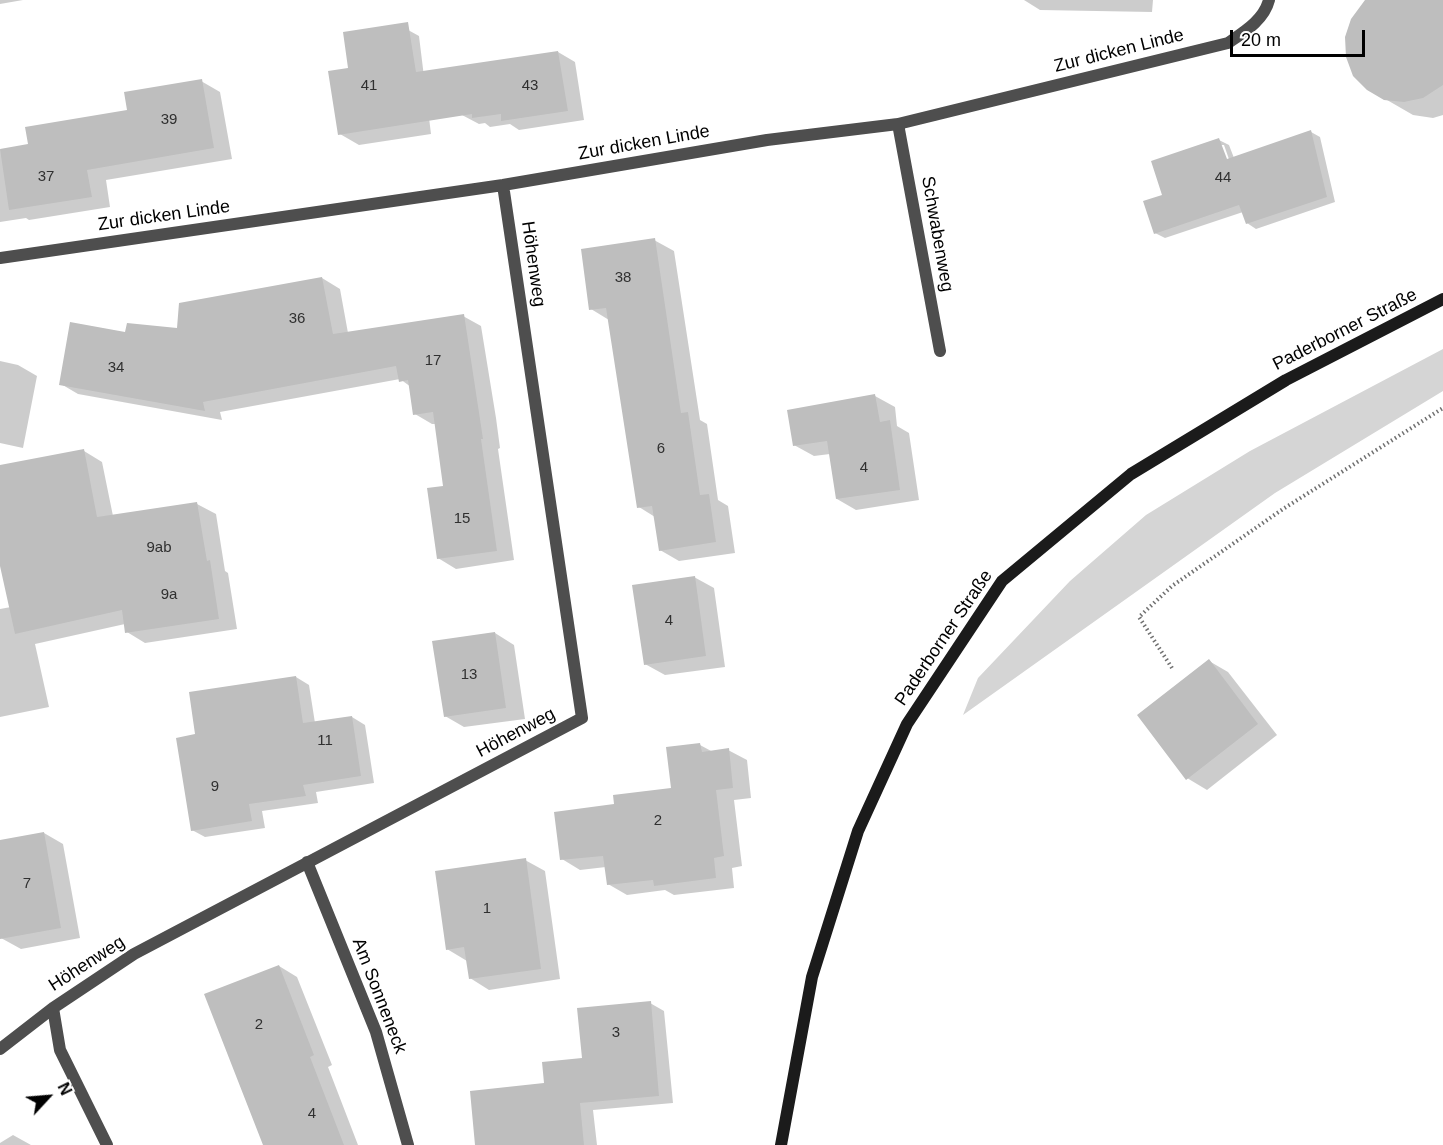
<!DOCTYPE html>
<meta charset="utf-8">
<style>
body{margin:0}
#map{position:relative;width:1443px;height:1145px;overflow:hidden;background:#fff;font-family:Helvetica,sans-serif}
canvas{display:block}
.north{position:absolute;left:18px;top:1067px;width:60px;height:60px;-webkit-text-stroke:4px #fff;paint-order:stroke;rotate:64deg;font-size:16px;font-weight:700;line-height:24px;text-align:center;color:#000}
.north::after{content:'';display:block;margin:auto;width:21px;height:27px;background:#000;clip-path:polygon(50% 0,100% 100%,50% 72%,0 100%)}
.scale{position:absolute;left:1230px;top:30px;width:135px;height:27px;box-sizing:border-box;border:3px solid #000;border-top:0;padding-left:8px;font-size:18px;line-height:21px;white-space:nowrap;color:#000;-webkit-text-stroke:4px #fff;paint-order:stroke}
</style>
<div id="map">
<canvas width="1443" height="1145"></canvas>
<div class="north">N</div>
<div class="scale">20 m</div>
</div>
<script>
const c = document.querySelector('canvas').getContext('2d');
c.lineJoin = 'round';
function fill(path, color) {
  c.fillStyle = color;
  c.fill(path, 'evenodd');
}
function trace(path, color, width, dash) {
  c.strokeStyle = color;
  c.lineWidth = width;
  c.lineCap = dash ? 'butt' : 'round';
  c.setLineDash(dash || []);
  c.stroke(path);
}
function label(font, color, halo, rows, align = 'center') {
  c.font = font + ' Helvetica,sans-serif';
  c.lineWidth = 5;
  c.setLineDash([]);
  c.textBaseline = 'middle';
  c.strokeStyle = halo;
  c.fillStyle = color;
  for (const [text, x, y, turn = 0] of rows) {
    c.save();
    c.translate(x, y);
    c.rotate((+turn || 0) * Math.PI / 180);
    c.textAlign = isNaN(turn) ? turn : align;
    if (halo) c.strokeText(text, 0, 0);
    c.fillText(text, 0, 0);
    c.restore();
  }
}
const green = new Path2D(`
 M 1443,349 L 1443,391 L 1275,493 L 963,715 L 978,678 L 1070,581 L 1146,515 L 1250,451 Z`);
const shadow = new Path2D(`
 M 0,0 L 23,0 L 0,4 Z
 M 1024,0 L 1153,0 L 1152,12 L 1040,10 Z
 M 1371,0 L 1433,0 L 1443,6 L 1443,115 L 1433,118 L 1413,115 L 1368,89 Z
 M 399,25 L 419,36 L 431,134 L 359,145 L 340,134 L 350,69 Z
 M 558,52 L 575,62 L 584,120 L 519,130 L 510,124 L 490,127 L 485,123 L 479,124 L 462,115 Z
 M 201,81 L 220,92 L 232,159 L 106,180 L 110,207 L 29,220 L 26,218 L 0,222 L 0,150 L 30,145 L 129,111 Z
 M 1311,132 L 1320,137 L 1335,202 L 1256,229 L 1247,223 L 1243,212 L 1165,238 L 1155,233 L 1164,196 L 1219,140 L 1229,145 L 1234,158 ZM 1220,145 L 1224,145 L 1231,165 L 1228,166 Z
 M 654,240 L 674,251 L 700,420 L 707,424 L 718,500 L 728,506 L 735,553 L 679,561 L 660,550 L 655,517 L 639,507 L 609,320 L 591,309 Z
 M 322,278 L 340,289 L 348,333 L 463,316 L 481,326 L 496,418 L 500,448 L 498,449 L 514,560 L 456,569 L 438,558 L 444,487 L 436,424 L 432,424 L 415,414 L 411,387 L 400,379 L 220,412 L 222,420 L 78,394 L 61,384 L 127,334 L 179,330 Z
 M 0,361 L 18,365 L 37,376 L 23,448 L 0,443 Z
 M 875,396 L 895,407 L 897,426 L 909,433 L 919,500 L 856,510 L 837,499 L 830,454 L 814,456 L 794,445 Z
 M 84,451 L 102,462 L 113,516 L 197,504 L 216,514 L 225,571 L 228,573 L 237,629 L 145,643 L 127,632 L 125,624 L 35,644 L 49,707 L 0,717 L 0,609 L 11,607 L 0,559 L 0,466 Z
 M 694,577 L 714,588 L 725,667 L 665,675 L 645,664 Z
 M 495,633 L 514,645 L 525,719 L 464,727 L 445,716 Z
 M 1209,661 L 1228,672 L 1277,735 L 1207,790 L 1187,778 Z
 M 296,677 L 309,685 L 315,723 L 352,717 L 365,725 L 374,783 L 316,792 L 318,803 L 262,811 L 265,828 L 205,837 L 192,830 L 197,736 Z
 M 700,745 L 713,752 L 728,750 L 747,760 L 751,798 L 734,800 L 742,866 L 732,868 L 734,888 L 674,895 L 665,890 L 627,895 L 608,884 L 606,867 L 580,870 L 562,859 L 615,805 L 672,789 Z
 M 44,833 L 63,844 L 80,938 L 21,949 L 1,938 L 0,841 Z
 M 525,860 L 545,871 L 560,979 L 489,990 L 470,978 L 467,961 L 447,949 Z
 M 279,966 L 297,977 L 332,1065 L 328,1067 L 358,1145 L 265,1145 Z
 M 650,1003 L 664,1011 L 673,1103 L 593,1110 L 597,1145 L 487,1145 L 546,1084 L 583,1060 Z
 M 13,1135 L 31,1145 L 0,1145 L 0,1143 Z`);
const building = new Path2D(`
 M 1365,0 L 1443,0 L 1443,85 L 1423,98 L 1404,102 L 1384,100 L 1367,90 L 1353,76 L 1346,57 L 1345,37 L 1351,19 Z
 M 408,22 L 416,72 L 558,51 L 568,111 L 501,121 L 501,114 L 472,118 L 472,114 L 338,135 L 328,71 L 348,68 L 343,32 Z
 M 202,79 L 214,148 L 87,170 L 92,197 L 9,210 L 0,149 L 28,144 L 25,127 L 127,110 L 124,92 Z
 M 1311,130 L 1327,197 L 1246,224 L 1239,205 L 1154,234 L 1143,201 L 1162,195 L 1151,161 L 1219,138 L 1227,159 Z
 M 655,238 L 681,413 L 688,412 L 700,495 L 709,494 L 716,542 L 659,551 L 652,506 L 637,508 L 606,308 L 589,310 L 581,249 Z
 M 322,277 L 333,334 L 464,314 L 478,406 L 483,439 L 481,439 L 497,551 L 437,559 L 427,488 L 443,486 L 433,412 L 413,415 L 408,380 L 399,382 L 396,366 L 203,402 L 205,411 L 59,385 L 70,322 L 125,332 L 127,323 L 177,328 L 179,303 Z
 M 875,394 L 880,422 L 890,420 L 900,490 L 836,499 L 827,441 L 793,446 L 787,410 Z
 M 84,449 L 97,517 L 197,502 L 207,561 L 210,560 L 219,619 L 125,633 L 122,610 L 15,634 L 0,566 L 0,465 Z
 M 695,576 L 706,656 L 644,665 L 632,585 Z
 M 495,632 L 506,708 L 444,717 L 432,641 Z
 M 1209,659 L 1258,724 L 1186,780 L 1137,715 Z
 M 296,676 L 303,723 L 352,716 L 361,776 L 303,785 L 306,796 L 249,804 L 252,821 L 191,831 L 176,738 L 195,734 L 189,692 Z
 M 700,743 L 702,752 L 729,748 L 733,788 L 716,790 L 724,856 L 714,858 L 716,878 L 654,886 L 653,880 L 607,885 L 603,856 L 560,860 L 554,812 L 614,804 L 613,795 L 671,788 L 666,747 Z
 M 44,832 L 61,928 L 0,939 L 0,840 Z
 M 526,858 L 541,969 L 469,979 L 464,947 L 446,950 L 435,871 Z
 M 279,965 L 314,1055 L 310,1057 L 344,1145 L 263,1145 L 204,994 Z
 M 651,1001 L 659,1096 L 580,1103 L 584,1145 L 475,1145 L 470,1091 L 544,1083 L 542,1062 L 582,1058 L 577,1008 Z`);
const path = new Path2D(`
 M 1172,668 L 1139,617 L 1172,586 L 1283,509 L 1443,408`);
const minor = new Path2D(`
 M 898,124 L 940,351
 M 0,258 L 503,185 L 767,140 L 898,124 L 1228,43 C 1244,32 1264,20 1269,0
 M 307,862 L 376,1032 L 408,1145
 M 53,1008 L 60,1050 L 107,1145
 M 0,1049 L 53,1008 L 134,954 L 582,718 L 503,185`);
const secondary = new Path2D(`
 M 781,1145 L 812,977 L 858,831 L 907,724 L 1002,581 L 1131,474 L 1286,380 L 1443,299`);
const numberNames = [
 ["41",369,86],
 ["43",530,86],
 ["39",169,120],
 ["37",46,177],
 ["44",1223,178],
 ["38",623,278],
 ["36",297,319],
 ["17",433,361],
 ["34",116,368],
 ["6",661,449],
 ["4",864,468],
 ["15",462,519],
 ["9ab",159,548],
 ["9a",169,595],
 ["4",669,621],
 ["13",469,675],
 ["11",325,741],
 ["9",215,787],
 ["2",658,821],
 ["7",27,884],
 ["1",487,909],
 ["2",259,1025],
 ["3",616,1033],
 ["4",312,1114]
];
const streetNames = [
 ["Zur dicken Linde",1119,51,-14],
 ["Zur dicken Linde",644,143,-10],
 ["Zur dicken Linde",164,216,-8],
 ["Schwabenweg",937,234,80],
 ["Höhenweg",533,264,82],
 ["Paderborner Straße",1345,330,-27],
 ["Paderborner Straße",944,638,-56],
 ["Höhenweg",516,733,-28],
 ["Höhenweg",87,964,-33],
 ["Am Sonneneck",379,996,69]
];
fill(green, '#d5d5d5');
fill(shadow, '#0003');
fill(building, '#bebebe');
trace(path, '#707070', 4, [1.5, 3]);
trace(minor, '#4e4e4e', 12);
trace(secondary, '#1b1b1b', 12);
label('15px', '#303030', null, numberNames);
label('18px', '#000', '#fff', streetNames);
</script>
